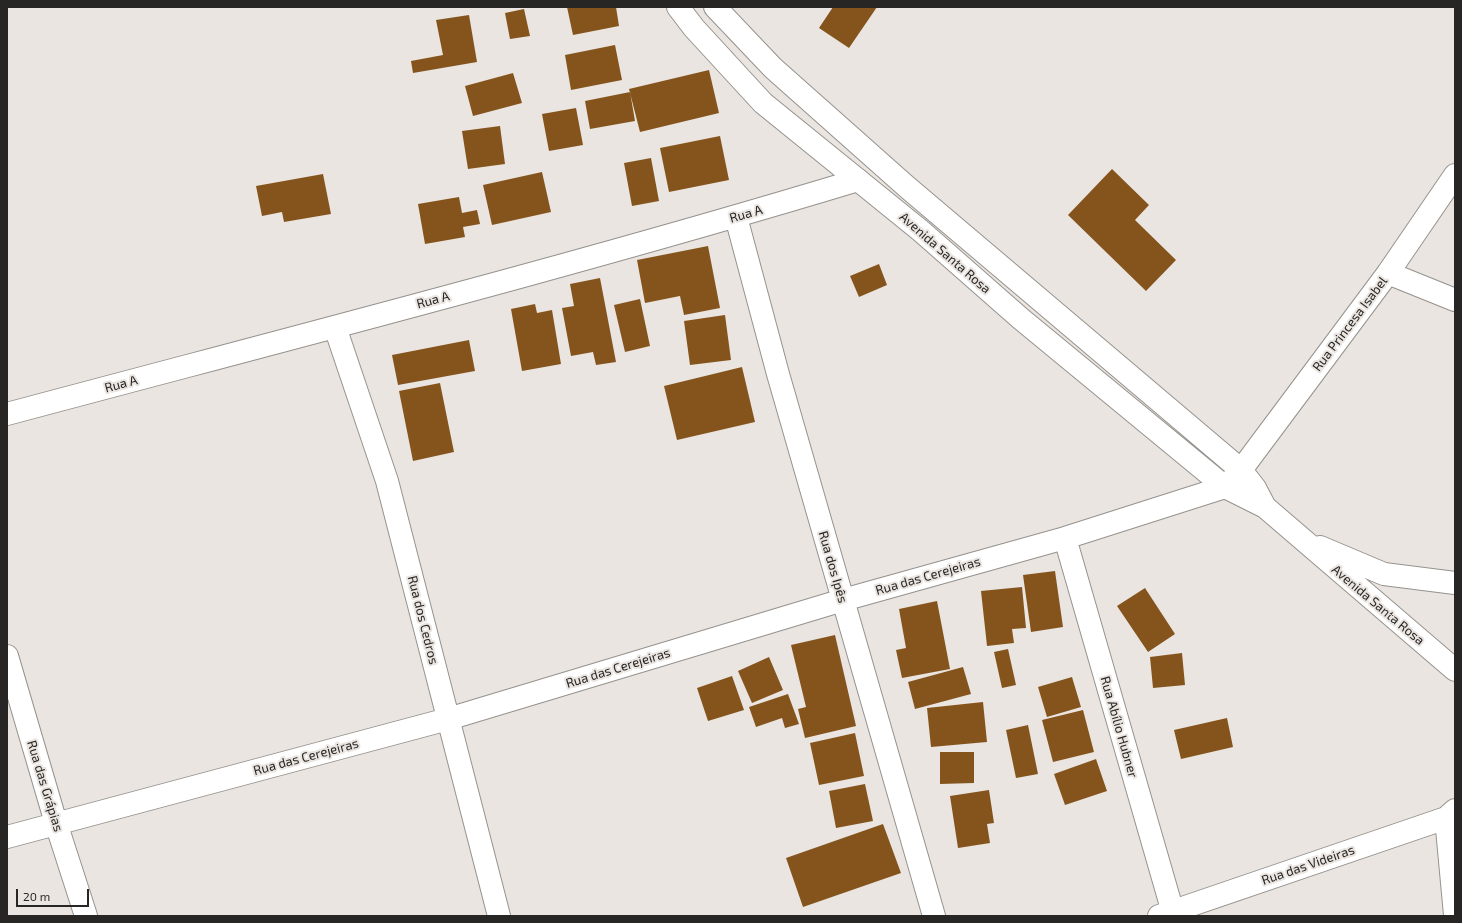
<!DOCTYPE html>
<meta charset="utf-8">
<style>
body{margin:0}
#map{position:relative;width:1462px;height:923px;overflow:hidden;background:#eae5e0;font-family:"Exo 2",sans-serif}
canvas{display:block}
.frame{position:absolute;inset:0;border:8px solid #272624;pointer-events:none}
.scale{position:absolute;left:16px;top:889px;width:73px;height:18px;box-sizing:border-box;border:2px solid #272624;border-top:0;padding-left:5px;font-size:12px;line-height:14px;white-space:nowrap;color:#272624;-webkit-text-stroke:3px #eae5e0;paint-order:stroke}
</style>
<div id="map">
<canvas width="1462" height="923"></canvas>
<div class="frame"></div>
<div class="scale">20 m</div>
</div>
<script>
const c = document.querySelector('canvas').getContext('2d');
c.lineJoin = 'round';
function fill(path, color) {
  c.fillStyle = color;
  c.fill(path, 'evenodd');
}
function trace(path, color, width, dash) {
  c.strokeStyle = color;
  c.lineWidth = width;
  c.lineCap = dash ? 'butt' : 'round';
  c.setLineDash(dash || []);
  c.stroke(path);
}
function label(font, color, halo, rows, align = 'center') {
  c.font = font + ' "Exo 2",sans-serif';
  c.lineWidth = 4;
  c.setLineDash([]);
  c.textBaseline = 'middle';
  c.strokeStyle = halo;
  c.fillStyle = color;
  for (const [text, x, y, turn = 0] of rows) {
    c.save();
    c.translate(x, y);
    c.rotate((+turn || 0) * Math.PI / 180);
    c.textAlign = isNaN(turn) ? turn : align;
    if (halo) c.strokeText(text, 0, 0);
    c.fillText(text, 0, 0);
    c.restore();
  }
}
const building = new Path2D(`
 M 567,7 L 616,7 L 619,26 L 573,35 Z
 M 833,7 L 877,7 L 849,48 L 819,28 Z
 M 524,9 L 530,36 L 510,39 L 505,13 Z
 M 469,15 L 477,62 L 413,73 L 411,61 L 443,55 L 436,20 Z
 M 615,45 L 622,80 L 571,90 L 565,55 Z
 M 709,70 L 719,113 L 640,132 L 629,89 Z
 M 513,73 L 522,103 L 473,116 L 465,86 Z
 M 630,92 L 635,121 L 590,129 L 585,101 Z
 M 576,108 L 583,145 L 549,151 L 542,114 Z
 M 500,126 L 505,164 L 468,169 L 462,131 Z
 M 720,136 L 729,180 L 669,192 L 660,148 Z
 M 651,158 L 659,201 L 632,206 L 624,163 Z
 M 1112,169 L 1149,205 L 1135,220 L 1176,260 L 1146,291 L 1068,215 Z
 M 542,172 L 551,212 L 492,225 L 483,185 Z
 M 323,174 L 331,214 L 284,222 L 282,212 L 262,216 L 256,186 Z
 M 459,197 L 462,213 L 477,210 L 480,224 L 463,227 L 465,237 L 425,244 L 418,204 Z
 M 708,246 L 720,308 L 684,315 L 680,296 L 645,303 L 637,260 Z
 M 879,264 L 887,285 L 859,297 L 850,276 Z
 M 600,278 L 616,362 L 596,365 L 593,352 L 571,356 L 562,308 L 574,306 L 570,284 Z
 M 640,299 L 650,346 L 625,352 L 614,305 Z
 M 535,304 L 537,313 L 552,310 L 561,364 L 522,371 L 511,309 Z
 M 725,315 L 731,360 L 690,365 L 684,321 Z
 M 469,340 L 475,371 L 398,385 L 392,355 Z
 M 742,367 L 755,422 L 677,440 L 664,386 Z
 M 440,383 L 454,452 L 413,461 L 399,391 Z
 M 1055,571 L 1063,627 L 1031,632 L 1023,575 Z
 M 1022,587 L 1026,628 L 1012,629 L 1014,643 L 987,646 L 981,591 Z
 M 1145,588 L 1175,634 L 1148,652 L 1117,606 Z
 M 937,601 L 950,669 L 902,678 L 896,650 L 906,648 L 899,609 Z
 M 835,635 L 856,726 L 805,738 L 798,709 L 806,707 L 791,645 Z
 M 1008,649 L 1016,685 L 1002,688 L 994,652 Z
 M 1182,653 L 1185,685 L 1153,688 L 1150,657 Z
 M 769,657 L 783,690 L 752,703 L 738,671 Z
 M 963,667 L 971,694 L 915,709 L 908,682 Z
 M 732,676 L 744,710 L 708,721 L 697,688 Z
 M 1072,677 L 1081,707 L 1047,717 L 1038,687 Z
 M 788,694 L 799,724 L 785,728 L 782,718 L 756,727 L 749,707 Z
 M 983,702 L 987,742 L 931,747 L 927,708 Z
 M 1083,710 L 1094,752 L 1053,762 L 1042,720 Z
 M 1227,718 L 1233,747 L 1181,759 L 1174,730 Z
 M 1028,725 L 1038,774 L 1016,778 L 1006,730 Z
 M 855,733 L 864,776 L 819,785 L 810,743 Z
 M 940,752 L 974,752 L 974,783 L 940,784 Z
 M 1096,759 L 1107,791 L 1065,805 L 1054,774 Z
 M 865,784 L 873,821 L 836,828 L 829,791 Z
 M 989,790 L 994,823 L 987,824 L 990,843 L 958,848 L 950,796 Z
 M 883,824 L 901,873 L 803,907 L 786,858 Z`);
const street = new Path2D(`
 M 736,217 L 778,374 L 934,916
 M 1388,273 L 1455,300
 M 335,327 L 387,481 L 499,916
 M 7,414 C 291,338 577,265 858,180
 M 1065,538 L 1174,916
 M 7,656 L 56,823 L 86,916
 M 1446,818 L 1455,915
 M 7,837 L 448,719 L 843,600 L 1065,538 L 1225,487 L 1241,470 L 1388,273 L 1455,175
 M 1159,916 L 1446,818 L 1455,810`);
const secondary = new Path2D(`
 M 678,7 L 694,28 L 763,103 L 921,231 L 1020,318 L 1225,487 L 1265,507 L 1455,670
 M 715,7 L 773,68 L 907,187 L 1241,470 L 1255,488 L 1265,507
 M 1320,547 L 1384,574 L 1455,583`);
const streetNames = [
 ["Rua A",746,214,-16],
 ["Avenida Santa Rosa",945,253,41],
 ["Rua A",433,300,-15],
 ["Rua Princesa Isabel",1350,324,-53],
 ["Rua A",121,384,-15],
 ["Rua dos Ipês",833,567,74],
 ["Rua das Cerejeiras",928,576,-16],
 ["Avenida Santa Rosa",1378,605,40],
 ["Rua dos Cedros",423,620,76],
 ["Rua das Cerejeiras",618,668,-17],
 ["Rua Abílio Hubner",1119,727,74],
 ["Rua das Cerejeiras",306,757,-15],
 ["Rua das Grápias",45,786,73],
 ["Rua das Videiras",1308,865,-19]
];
fill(building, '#85541d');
trace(street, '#96928d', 24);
trace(secondary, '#96928d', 24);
trace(street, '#fff', 22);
trace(secondary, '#fff', 22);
label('13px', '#272624', '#eae5e0', streetNames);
</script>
